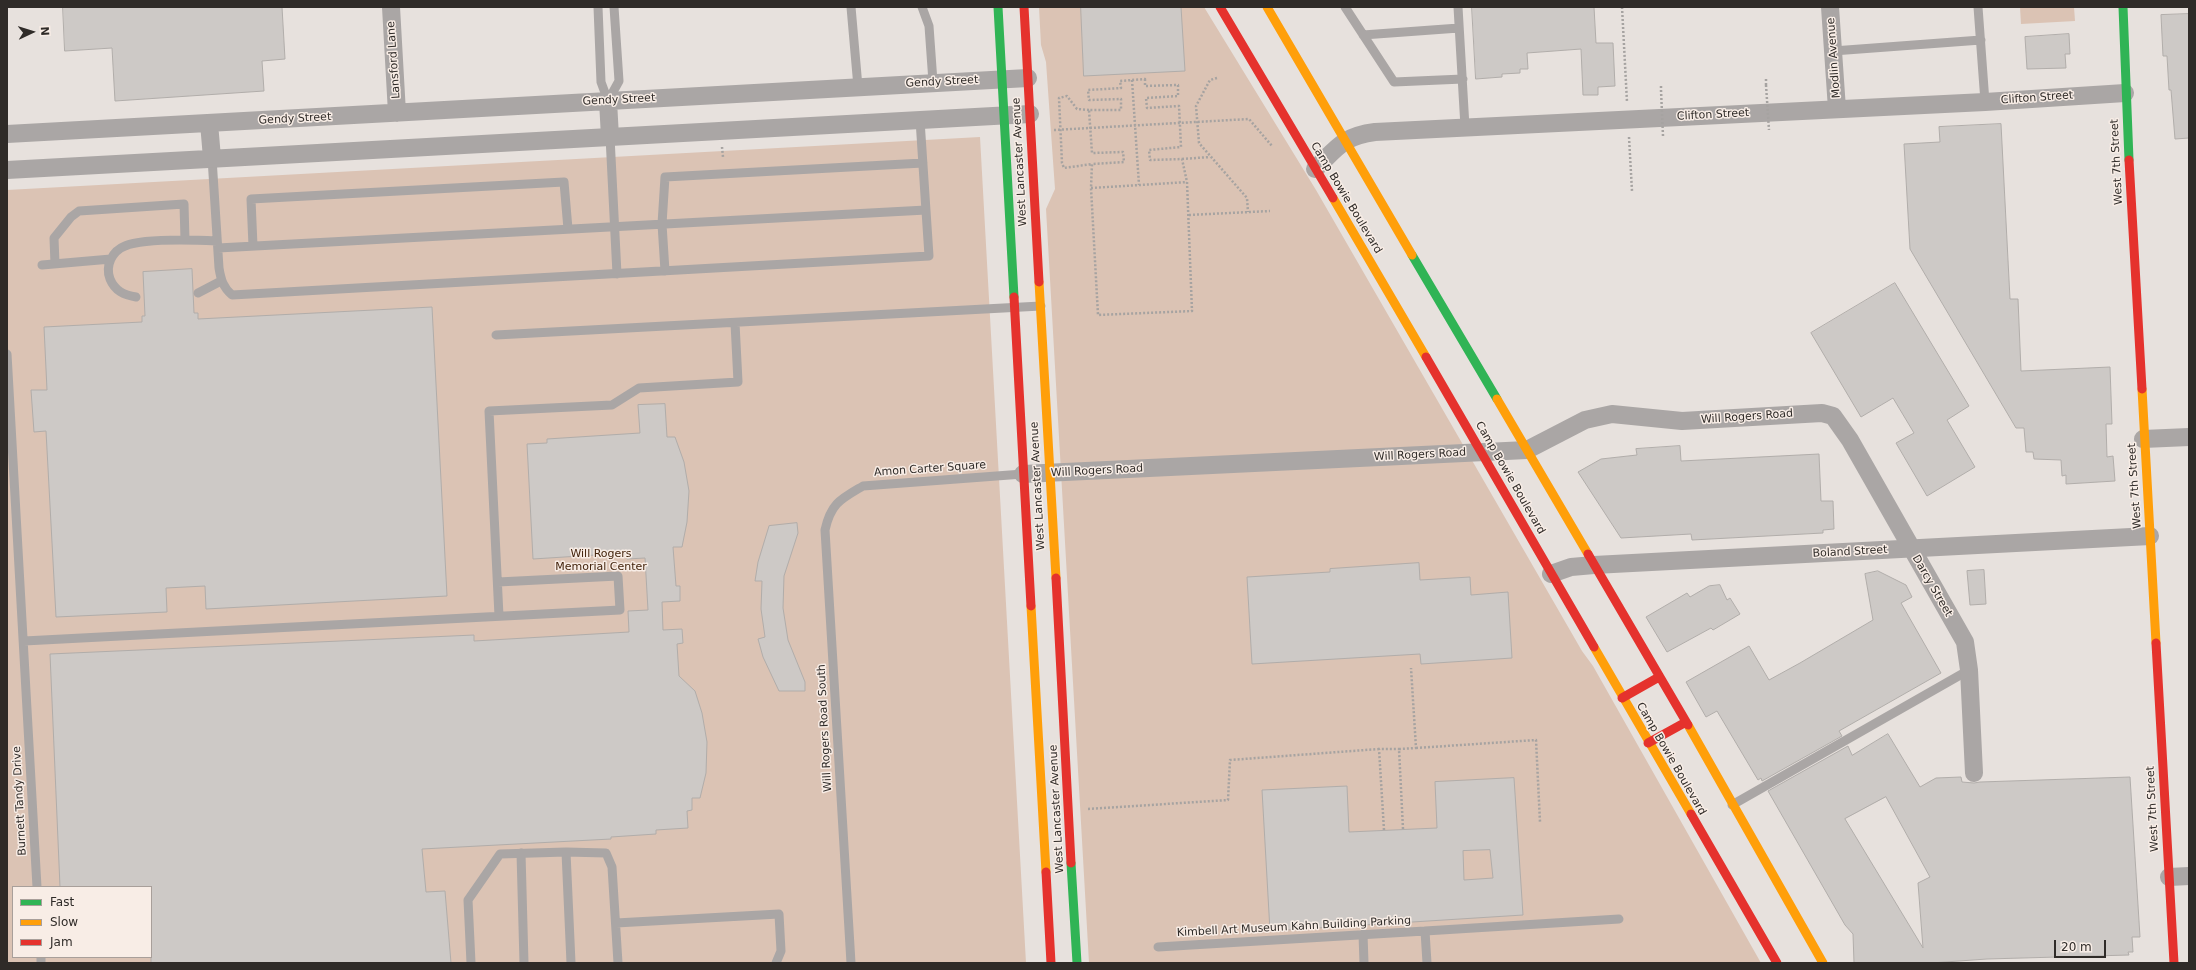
<!DOCTYPE html>
<style>
body{margin:0}
#map{position:relative;width:2196px;height:970px;overflow:hidden;background:#e7e1dd;font-family:"DejaVu Sans",sans-serif}
canvas{display:block}
.frame{position:absolute;inset:0;border:8px solid #2f2b28;pointer-events:none}
.legend{position:absolute;left:12px;top:886px;width:140px;height:72px;box-sizing:border-box;background:#f8ede6;border:1px solid #a89f9a;margin:0;padding:5px 7px;list-style:none;font-size:12px;color:#2f2b28}
.legend li{display:flex;align-items:center;gap:8px;height:20px}
.legend b{width:20px;border:1px solid #a89f9a}
.north{position:absolute;left:12px;top:12px;width:40px;height:40px;-webkit-text-stroke:3px #f8ede6;paint-order:stroke;rotate:86deg;font-size:11px;font-weight:700;line-height:16px;text-align:center;color:#2f2b28}
.north::after{content:'';display:block;margin:auto;width:14px;height:18px;background:#2f2b28;clip-path:polygon(50% 0,100% 100%,50% 72%,0 100%)}
.scale{position:absolute;left:2054px;top:940px;width:52px;height:18px;box-sizing:border-box;border:2px solid #2f2b28;border-top:0;padding-left:5px;font-size:12px;line-height:14px;white-space:nowrap;color:#2f2b28;-webkit-text-stroke:3px #f8ede6;paint-order:stroke}
</style>
<div id="map">
<canvas width="2196" height="970"></canvas>
<div class="frame"></div>
<ul class="legend">
<li><b style="height:5px;background:#30b455"></b>Fast</li>
<li><b style="height:5px;background:#ff9f0a"></b>Slow</li>
<li><b style="height:5px;background:#e5322d"></b>Jam</li>
</ul>
<div class="north">N</div>
<div class="scale">20 m</div>
</div>
<script>
const c = document.querySelector('canvas').getContext('2d');
c.lineJoin = 'round';
function fill(path, color) {
  c.fillStyle = color;
  c.fill(path, 'evenodd');
}
function trace(path, color, width, dash) {
  c.strokeStyle = color;
  c.lineWidth = width;
  c.lineCap = dash ? 'butt' : 'round';
  c.setLineDash(dash || []);
  c.stroke(path);
}
function label(font, color, halo, rows, align = 'center') {
  c.font = font + ' "DejaVu Sans",sans-serif';
  c.lineWidth = 3;
  c.setLineDash([]);
  c.textBaseline = 'middle';
  c.strokeStyle = halo;
  c.fillStyle = color;
  for (const [text, x, y, turn = 0] of rows) {
    c.save();
    c.translate(x, y);
    c.rotate((+turn || 0) * Math.PI / 180);
    c.textAlign = isNaN(turn) ? turn : align;
    if (halo) c.strokeText(text, 0, 0);
    c.fillText(text, 0, 0);
    c.restore();
  }
}
const green = new Path2D(`
 M 1039,7 L 1204,7 L 1316,190 L 1582,651 L 1593,666 L 1761,963 L 1089,963 L 1046,209 L 1055,189 L 1046,62 L 1041,45 Z
 M 2020,7 L 2074,7 L 2075,21 L 2021,24 Z
 M 980,137 L 1026,963 L 7,963 L 7,190 ZM 13,887 L 151,887 L 151,957 L 13,957 Z`);
const building = new Path2D(`
 M 63,7 L 282,7 L 285,59 L 262,61 L 264,91 L 115,101 L 112,48 L 65,51 Z
 M 1081,7 L 1181,7 L 1185,71 L 1084,76 Z
 M 1472,7 L 1594,7 L 1596,43 L 1613,43 L 1615,86 L 1598,87 L 1598,95 L 1583,95 L 1581,49 L 1527,53 L 1528,69 L 1520,69 L 1520,73 L 1502,74 L 1502,77 L 1476,79 Z
 M 2189,14 L 2189,138 L 2175,139 L 2171,90 L 2169,90 L 2167,56 L 2163,56 L 2161,15 Z
 M 2069,34 L 2070,54 L 2065,54 L 2066,68 L 2027,69 L 2025,37 Z
 M 2001,124 L 2010,299 L 2018,299 L 2021,371 L 2110,367 L 2112,424 L 2106,424 L 2107,457 L 2113,456 L 2115,481 L 2066,484 L 2066,475 L 2062,476 L 2061,460 L 2034,459 L 2033,452 L 2026,452 L 2024,428 L 2016,428 L 1910,249 L 1904,144 L 1940,142 L 1939,127 Z
 M 192,269 L 194,313 L 198,313 L 198,319 L 432,307 L 447,596 L 206,609 L 205,586 L 166,588 L 167,612 L 56,617 L 46,431 L 34,432 L 31,390 L 47,390 L 44,327 L 142,322 L 142,316 L 145,316 L 143,272 Z
 M 1895,283 L 1969,406 L 1947,420 L 1975,467 L 1927,496 L 1896,443 L 1914,433 L 1893,398 L 1861,417 L 1811,333 Z
 M 665,404 L 667,437 L 675,437 L 684,462 L 689,491 L 687,522 L 682,547 L 673,547 L 676,586 L 680,586 L 680,601 L 662,602 L 663,630 L 682,629 L 683,643 L 677,644 L 679,676 L 695,691 L 702,713 L 707,742 L 706,773 L 700,798 L 692,798 L 692,810 L 687,811 L 688,828 L 656,830 L 656,834 L 611,837 L 611,839 L 422,849 L 426,892 L 445,891 L 451,963 L 151,963 L 151,887 L 60,887 L 50,654 L 474,635 L 474,641 L 629,632 L 628,611 L 648,610 L 645,558 L 627,559 L 627,553 L 533,559 L 527,444 L 547,443 L 547,439 L 640,433 L 638,405 Z
 M 1680,446 L 1681,461 L 1819,454 L 1821,501 L 1833,501 L 1834,529 L 1823,530 L 1823,533 L 1692,540 L 1691,534 L 1621,538 L 1578,472 L 1601,459 L 1637,455 L 1636,449 Z
 M 797,523 L 798,533 L 784,576 L 783,608 L 788,640 L 805,682 L 805,691 L 779,691 L 763,657 L 758,639 L 765,637 L 761,609 L 762,581 L 755,581 L 758,562 L 769,526 Z
 M 1419,563 L 1420,580 L 1470,577 L 1471,595 L 1508,592 L 1512,658 L 1421,664 L 1420,654 L 1252,664 L 1247,577 L 1330,572 L 1330,569 Z
 M 1984,570 L 1986,604 L 1970,605 L 1967,571 Z
 M 1878,571 L 1906,585 L 1912,597 L 1901,603 L 1941,673 L 1839,731 L 1842,736 L 1762,781 L 1761,778 L 1758,780 L 1717,711 L 1706,717 L 1686,682 L 1749,646 L 1769,680 L 1800,663 L 1873,620 L 1865,574 Z
 M 1720,585 L 1727,600 L 1730,598 L 1740,614 L 1713,630 L 1711,628 L 1667,652 L 1646,617 L 1687,593 L 1690,597 L 1709,586 Z
 M 1888,734 L 1920,787 L 1936,778 L 1961,777 L 1962,782 L 1974,783 L 1980,782 L 2130,777 L 2140,937 L 2132,937 L 2133,952 L 2128,952 L 2129,955 L 1987,959 L 1931,963 L 1854,963 L 1853,934 L 1845,925 L 1768,791 L 1848,746 L 1852,755 ZM 1886,797 L 1930,877 L 1918,883 L 1923,948 L 1845,819 Z
 M 1514,778 L 1523,915 L 1270,931 L 1262,790 L 1347,786 L 1349,832 L 1437,828 L 1435,782 ZM 1490,850 L 1493,878 L 1464,880 L 1463,851 Z`);
const path = new Path2D(`
 M 1622,7 L 1627,102
 M 1217,78 L 1210,80 L 1196,106 L 1199,143 L 1247,198 L 1248,212
 M 1145,79 L 1145,86 L 1178,85 L 1178,96 L 1146,98 L 1147,108 L 1179,106 L 1181,147 L 1149,150 L 1150,160 L 1182,159 L 1187,182 L 1192,311 L 1098,315 L 1091,188 L 1092,164 L 1124,162 L 1123,152 L 1092,153 L 1089,110 L 1121,110 L 1121,99 L 1089,100 L 1088,90 L 1121,88 L 1120,81 Z
 M 1766,79 L 1766,85
 M 1132,80 L 1139,185
 M 1661,86 L 1661,90
 M 1089,110 L 1077,109 L 1067,96 L 1059,98 L 1062,163 L 1064,168 L 1092,164
 M 1054,130 L 1249,119 L 1272,146
 M 1629,137 L 1632,191
 M 722,147 L 723,157
 M 1182,159 L 1210,157
 M 1091,188 L 1187,182
 M 1189,215 L 1270,211
 M 1416,748 L 1536,740 L 1540,822
 M 1088,809 L 1228,800 L 1230,760 L 1379,749
 M 1403,829 L 1399,749 L 1416,748 L 1411,668
 M 1384,830 L 1379,749 L 1399,749`);
const lane = new Path2D(`
 M 598,7 L 601,82 L 608,101
 M 851,7 L 858,87
 M 922,7 L 929,26 L 933,82
 M 1345,7 L 1394,82 L 1463,79
 M 1458,7 L 1465,127
 M 1978,7 L 1985,102
 M 1363,35 L 1459,28
 M 1833,51 L 1981,40
 M 608,101 L 619,81 L 614,7
 M 610,137 L 617,274
 M 212,158 L 219,268 C 221,280 223,287 232,295 L 929,256 L 920,120
 M 253,246 L 251,199 L 564,182 L 568,229
 M 218,248 L 926,210
 M 55,264 L 54,238 L 71,217 L 79,211 L 184,204 L 185,240
 M 42,265 L 111,259
 M 665,271 L 662,224 L 665,177 L 923,163
 M 198,293 L 221,281
 M 136,297 C 124,295 115,291 110,279 C 105,266 112,251 125,246 C 144,238 195,240 217,241
 M 496,335 L 1041,306
 M 7,354 L 37,887
 M 499,616 L 489,411 L 612,405 L 639,388 L 738,382 L 735,323
 M 24,641 L 620,610 L 618,576 L 498,582
 M 1732,805 L 1969,670
 M 566,852 L 606,853 L 612,867 L 618,963
 M 521,853 L 524,963
 M 616,923 L 779,914 L 781,951 L 776,963
 M 1425,931 L 1619,919
 M 1363,934 L 1364,963
 M 1158,947 L 1425,931 L 1427,963
 M 41,957 L 41,963
 M 471,963 L 468,900 L 500,854 L 566,852 L 571,963
 M 851,963 L 825,530 C 831,503 841,499 863,486 L 1023,474`);
const street = new Path2D(`
 M 391,7 L 397,113
 M 1830,7 L 1837,109
 M 608,101 L 610,137
 M 209,123 L 212,158
 M 7,134 L 1028,78
 M 1315,169 C 1337,148 1343,136 1375,132 L 1985,102 L 2125,93
 M 7,170 L 1030,114
 M 2143,439 L 2189,437
 M 1023,474 L 1527,450 L 1585,420 L 1612,414 L 1682,421 L 1822,413 L 1833,416 L 1850,440 L 1965,642 L 1969,670 L 1974,773
 M 1551,574 L 1571,567 L 1594,565 L 2150,536
 M 2169,877 L 2189,876`);
const fast = new Path2D(`
 M 998,7 L 1014,297
 M 2123,7 L 2129,160
 M 1412,255 L 1497,399
 M 1071,863 L 1077,963`);
const slow = new Path2D(`
 M 1267,7 L 1412,255
 M 1333,198 L 1426,357
 M 1039,282 L 1056,578
 M 2142,389 L 2156,643
 M 1497,399 L 1588,554
 M 1031,606 L 1046,872
 M 1594,647 L 1691,814
 M 1688,725 L 1823,963`);
const jam = new Path2D(`
 M 1024,7 L 1039,282
 M 1220,7 L 1333,198
 M 2129,160 L 2142,389
 M 1014,297 L 1031,606
 M 1426,357 L 1594,647
 M 1588,554 L 1688,725
 M 1056,578 L 1071,863
 M 2156,643 L 2174,963
 M 1622,698 L 1659,677
 M 1648,743 L 1686,722
 M 1691,814 L 1777,963
 M 1046,872 L 1051,963`);
const pathBridge = new Path2D(`
 M 1766,85 L 1769,130
 M 1661,90 L 1663,136`);
const streetNames = [
 ["Modlin Avenue",1834,58,-94],
 ["Lansford Lane",394,60,-94],
 ["Gendy Street",942,82,-3],
 ["Clifton Street",2037,98,-4],
 ["Gendy Street",619,100,-3],
 ["Clifton Street",1713,115,-3],
 ["Gendy Street",295,119,-3],
 ["West Lancaster Avenue",1020,162,-93],
 ["West 7th Street",2117,162,-93],
 ["Camp Bowie Boulevard",1346,198,59],
 ["Will Rogers Road",1747,417,-4],
 ["Will Rogers Road",1420,455,-3],
 ["Amon Carter Square",930,469,-4],
 ["Will Rogers Road",1097,471,-3],
 ["Camp Bowie Boulevard",1510,478,60],
 ["West Lancaster Avenue",1038,486,-93],
 ["West 7th Street",2135,486,-94],
 ["Boland Street",1850,552,-3],
 ["Darcy Street",1932,586,60],
 ["Will Rogers Road South",825,728,-93],
 ["Camp Bowie Boulevard",1671,759,60],
 ["Burnett Tandy Drive",20,801,-93],
 ["West Lancaster Avenue",1057,809,-93],
 ["West 7th Street",2153,809,-93],
 ["Kimbell Art Museum Kahn Building Parking",1294,927,-3]
];
const parkNames = [
 ["Will Rogers",601,554],
 ["Memorial Center",601,567]
];
fill(green, '#dbc3b4');
fill(building, '#cdc9c6');
trace(building, '#b1adaa', 1);
trace(path, '#a6a3a1', 2.5, [2, 2]);
trace(lane, '#aaa6a5', 9);
trace(street, '#aaa6a5', 18);
trace(fast, '#30b455', 9);
trace(slow, '#ff9f0a', 9);
trace(jam, '#e5322d', 9);
trace(pathBridge, '#a6a3a1', 2.5, [2, 2]);
label('11px', '#2f2b28', '#f8ede6', streetNames);
label('11px', '#43230c', '#f8ede6', parkNames);
</script>
